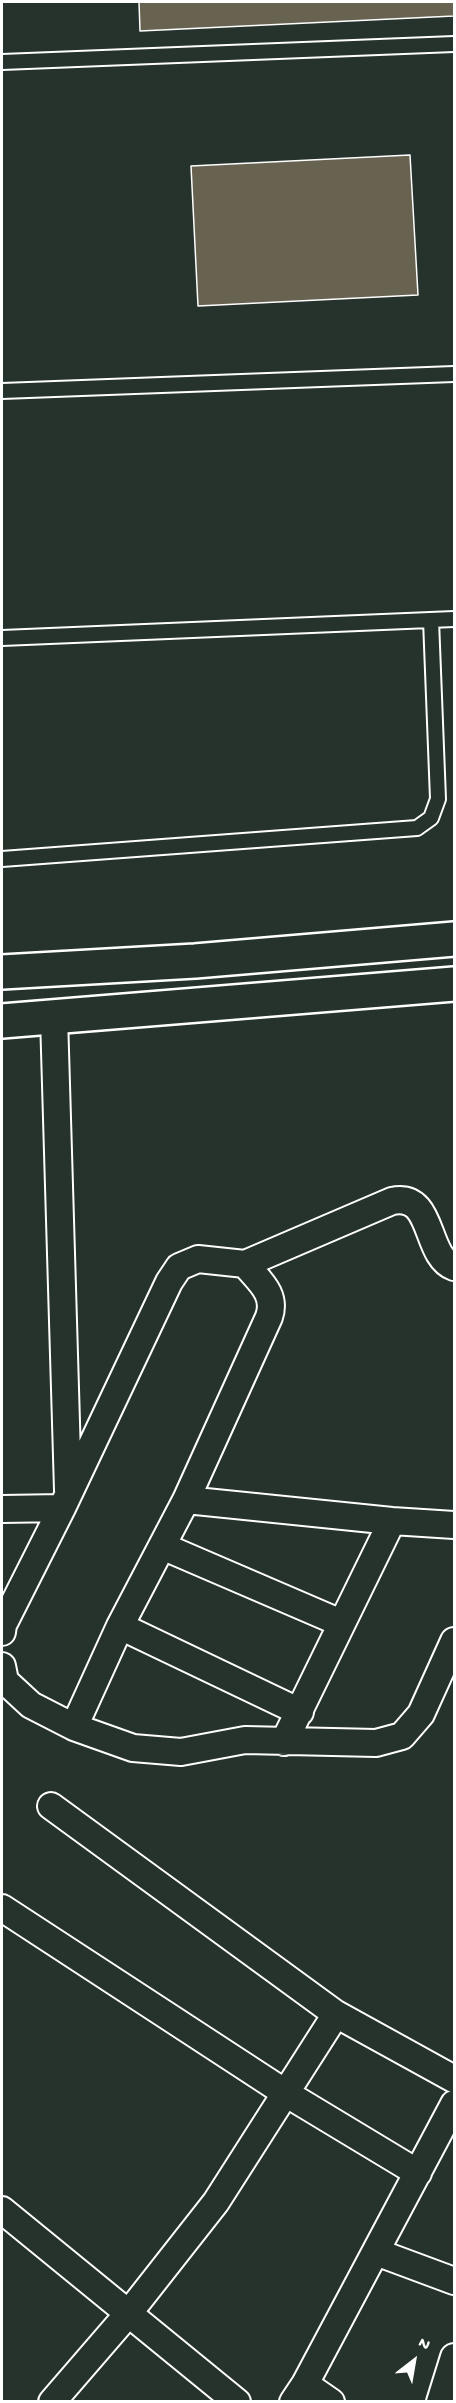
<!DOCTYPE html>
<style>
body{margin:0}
#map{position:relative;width:456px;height:2403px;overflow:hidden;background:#26332d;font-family:"Gochi Hand",sans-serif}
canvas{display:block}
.frame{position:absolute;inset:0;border:3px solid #fff;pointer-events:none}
.north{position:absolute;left:384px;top:2331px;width:60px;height:60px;-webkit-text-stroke:4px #26332d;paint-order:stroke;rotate:31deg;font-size:16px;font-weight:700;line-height:24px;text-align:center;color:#fff}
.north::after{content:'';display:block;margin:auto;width:21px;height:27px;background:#fff;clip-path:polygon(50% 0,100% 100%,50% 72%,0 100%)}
</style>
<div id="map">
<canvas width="456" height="2403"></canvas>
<div class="frame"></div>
<div class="north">N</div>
</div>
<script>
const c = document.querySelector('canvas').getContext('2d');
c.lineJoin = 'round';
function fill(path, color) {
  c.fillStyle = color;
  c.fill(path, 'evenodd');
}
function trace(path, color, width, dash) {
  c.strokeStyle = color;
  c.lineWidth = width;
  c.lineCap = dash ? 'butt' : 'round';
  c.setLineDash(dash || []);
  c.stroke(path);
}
const building = new Path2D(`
 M 139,2 L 454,2 L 454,16 L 140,31 Z
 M 410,155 L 418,295 L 198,306 L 191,166 Z`);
const lane = new Path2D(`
 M 2,62 L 454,44
 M 2,391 L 454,374
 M 2,638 L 454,619
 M 2,859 L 417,828 L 431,818 L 438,799 L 431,620`);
const street = new Path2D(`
 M 54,1017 L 68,1490
 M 186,1500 L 392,1521 L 454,1525
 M 2,1509 L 62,1508
 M 162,1546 L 341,1623
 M 120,1626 L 300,1712
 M 2,1632 L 3,1625 L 62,1508 L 169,1282 L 179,1267 L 198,1259 L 245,1264 L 392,1201 C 435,1192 424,1256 454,1267
 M 2,1666 L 5,1681 L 31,1705 L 74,1727 L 133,1748 L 181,1752 L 245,1740 L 376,1743 L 402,1736 L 421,1714 L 454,1641
 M 74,1727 L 120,1626 L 186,1500 L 269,1317 C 277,1294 259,1281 245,1264
 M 284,1742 L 392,1521
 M 51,1806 L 336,2014 L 454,2079
 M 2,1908 L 287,2094 L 418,2173
 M 2,2210 L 237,2402
 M 376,2252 L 454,2281
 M 305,2384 L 331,2402
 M 52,2402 L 128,2314 L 216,2202 L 336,2014
 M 293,2402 L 305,2384 L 454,2104
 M 440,2402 L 454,2357`);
const secondary = new Path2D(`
 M 2,972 L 195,961 L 454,939
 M 2,1021 L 454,984`);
fill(building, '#686351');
trace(building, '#fff', 1.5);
trace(lane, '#fff', 18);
trace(street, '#fff', 30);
trace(secondary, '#fff', 38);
trace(lane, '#26332d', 14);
trace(street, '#26332d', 26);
trace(secondary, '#26332d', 33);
</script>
